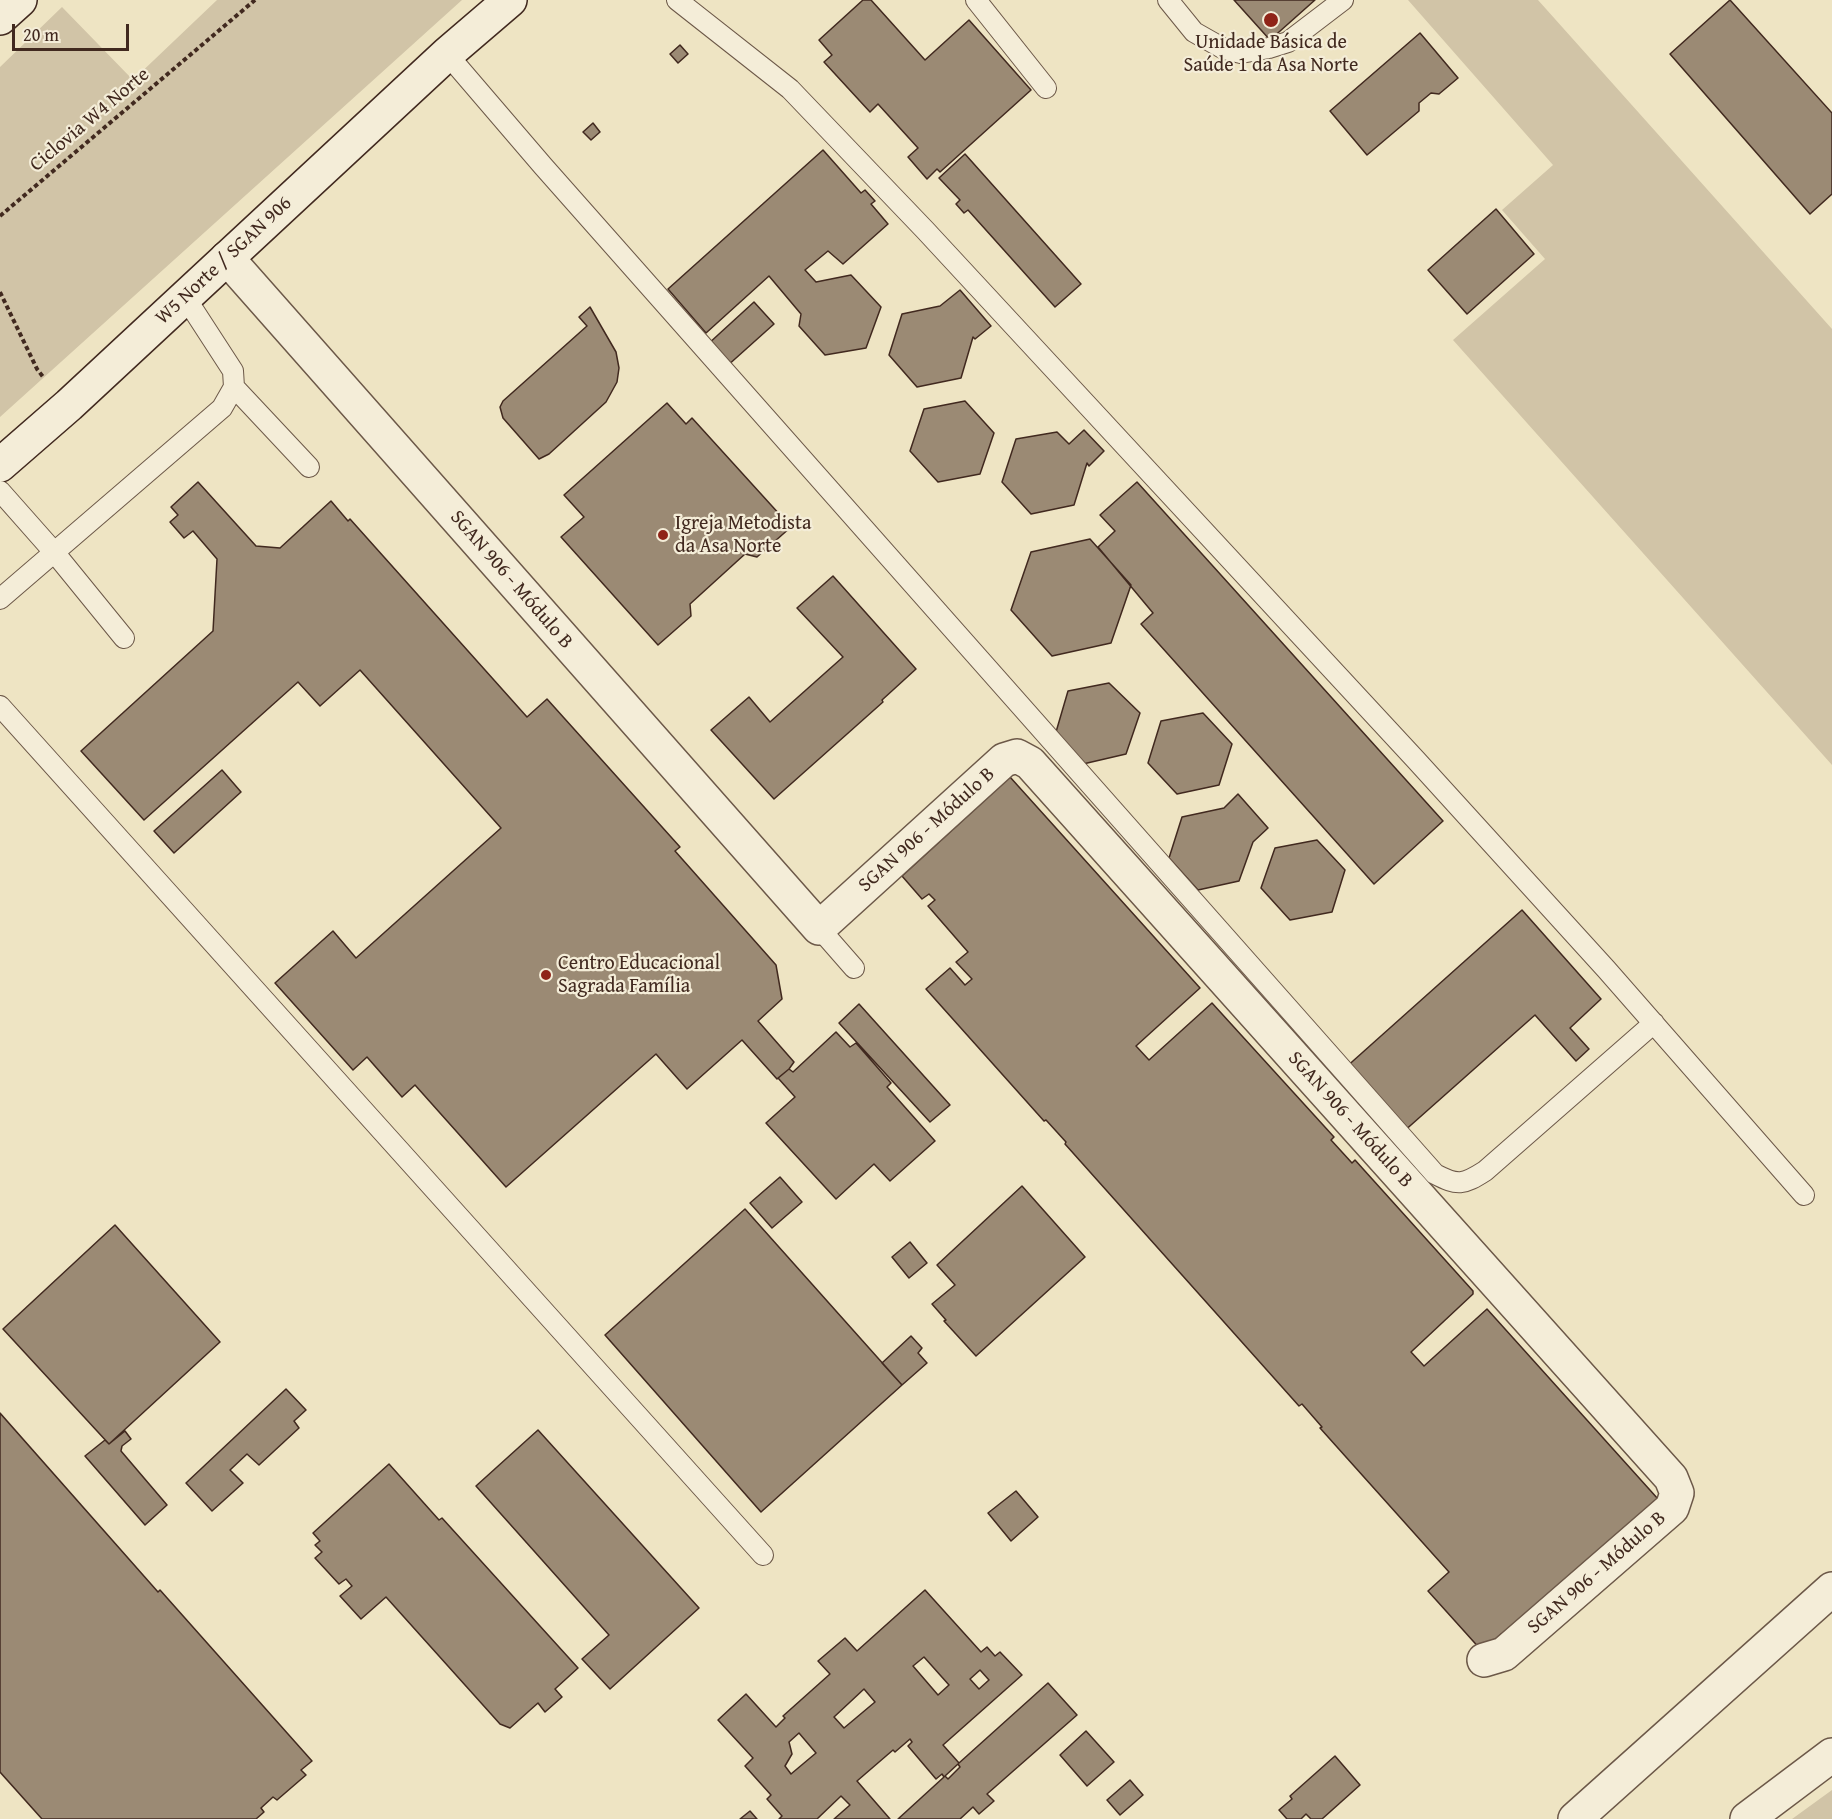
<!DOCTYPE html>
<meta charset="utf-8">
<style>
body{margin:0}
#map{position:relative;width:1832px;height:1819px;overflow:hidden;background:#eee4c3;font-family:"Gentium Book Plus",serif}
canvas{display:block}
.scale{position:absolute;left:12px;top:24px;width:117px;height:27px;box-sizing:border-box;border:3px solid #41291f;border-top:0;padding-left:8px;font-size:18px;line-height:21px;white-space:nowrap;color:#41291f;-webkit-text-stroke:4px #f4edd8;paint-order:stroke}
</style>
<div id="map">
<canvas width="1832" height="1819"></canvas>
<div class="scale">20 m</div>
</div>
<script>
const c = document.querySelector('canvas').getContext('2d');
c.lineJoin = 'round';
function fill(path, color) {
  c.fillStyle = color;
  c.fill(path, 'evenodd');
}
function trace(path, color, width, dash) {
  c.strokeStyle = color;
  c.lineWidth = width;
  c.lineCap = dash ? 'butt' : 'round';
  c.setLineDash(dash || []);
  c.stroke(path);
}
function label(font, color, halo, rows, align = 'center') {
  c.font = font + ' "Gentium Book Plus",serif';
  c.lineWidth = 4.5;
  c.setLineDash([]);
  c.textBaseline = 'middle';
  c.strokeStyle = halo;
  c.fillStyle = color;
  for (const [text, x, y, turn = 0] of rows) {
    c.save();
    c.translate(x, y);
    c.rotate((+turn || 0) * Math.PI / 180);
    c.textAlign = isNaN(turn) ? turn : align;
    if (halo) c.strokeText(text, 0, 0);
    c.fillText(text, 0, 0);
    c.restore();
  }
}
const green = new Path2D(`
 M 217,0 L 462,0 L 0,417 L 0,67 L 62,7 L 133,80 Z
 M 1408,0 L 1538,0 L 1832,329 L 1832,765 L 1453,340 L 1545,259 L 1502,210 L 1553,165 Z
 M 1832,1790 L 1832,1819 L 1792,1819 Z`);
const building = new Path2D(`
 M 863,0 L 871,0 L 925,60 L 969,20 L 1031,90 L 940,172 L 937,169 L 927,179 L 908,157 L 918,148 L 878,104 L 870,112 L 824,62 L 832,55 L 819,40 Z
 M 1234,0 L 1315,0 L 1270,40 Z
 M 1730,0 L 1832,113 L 1832,194 L 1810,214 L 1670,54 Z
 M 1420,33 L 1458,78 L 1439,94 L 1431,93 L 1419,103 L 1419,111 L 1367,155 L 1330,111 Z
 M 680,45 L 688,54 L 678,63 L 670,54 Z
 M 593,123 L 600,132 L 591,140 L 583,132 Z
 M 823,150 L 861,193 L 865,190 L 875,201 L 871,204 L 888,224 L 843,264 L 828,251 L 805,270 L 816,282 L 851,275 L 881,307 L 866,348 L 825,355 L 799,326 L 801,314 L 769,276 L 706,333 L 668,289 Z
 M 965,154 L 1081,284 L 1055,307 L 968,210 L 964,213 L 956,204 L 960,200 L 939,178 Z
 M 1496,209 L 1534,254 L 1467,314 L 1428,270 Z
 M 960,290 L 991,326 L 975,339 L 973,337 L 961,378 L 917,387 L 889,355 L 902,314 L 940,306 Z
 M 754,302 L 774,324 L 726,367 L 707,345 Z
 M 590,307 L 616,352 L 619,368 L 617,382 L 606,402 L 549,454 L 539,459 L 503,418 L 500,407 L 503,401 L 587,326 L 579,317 Z
 M 965,401 L 994,433 L 980,474 L 938,482 L 910,451 L 924,409 Z
 M 667,403 L 686,424 L 692,418 L 791,527 L 757,557 L 745,554 L 690,604 L 691,616 L 658,645 L 561,537 L 584,517 L 564,495 Z
 M 1084,430 L 1104,451 L 1089,466 L 1087,463 L 1074,505 L 1031,514 L 1002,482 L 1016,439 L 1057,432 L 1069,444 Z
 M 198,482 L 256,546 L 280,548 L 331,501 L 348,521 L 350,519 L 527,717 L 547,699 L 680,847 L 675,851 L 776,965 L 782,999 L 758,1021 L 794,1062 L 789,1069 L 777,1079 L 742,1040 L 687,1089 L 656,1054 L 506,1187 L 415,1085 L 402,1097 L 367,1057 L 353,1070 L 275,983 L 333,931 L 356,958 L 501,828 L 360,670 L 320,706 L 298,682 L 144,820 L 81,751 L 213,631 L 217,559 L 193,531 L 184,538 L 170,522 L 178,515 L 171,507 Z
 M 1137,482 L 1443,821 L 1374,884 L 1141,624 L 1153,613 L 1098,547 L 1115,531 L 1100,515 Z
 M 1090,539 L 1131,585 L 1130,588 L 1111,643 L 1052,656 L 1011,610 L 1031,552 Z
 M 833,576 L 916,669 L 882,700 L 883,702 L 774,799 L 711,730 L 749,697 L 770,722 L 843,657 L 797,608 Z
 M 1109,683 L 1140,713 L 1126,754 L 1083,764 L 1056,732 L 1068,691 Z
 M 1203,713 L 1232,744 L 1219,785 L 1177,794 L 1148,763 L 1161,721 Z
 M 222,770 L 241,792 L 174,853 L 154,831 Z
 M 1010,777 L 1200,988 L 1136,1046 L 1149,1060 L 1212,1003 L 1334,1137 L 1331,1140 L 1352,1163 L 1355,1160 L 1473,1291 L 1473,1294 L 1411,1352 L 1424,1366 L 1487,1309 L 1658,1499 L 1504,1637 L 1501,1634 L 1482,1651 L 1428,1591 L 1449,1572 L 1320,1428 L 1322,1427 L 1302,1404 L 1299,1406 L 1065,1144 L 1066,1142 L 1046,1120 L 1044,1121 L 926,989 L 950,968 L 965,985 L 972,979 L 956,962 L 968,952 L 928,906 L 935,900 L 929,894 L 922,899 L 902,876 Z
 M 1238,794 L 1268,828 L 1253,842 L 1239,881 L 1198,890 L 1169,858 L 1182,817 L 1224,808 Z
 M 1317,840 L 1345,870 L 1332,912 L 1290,920 L 1261,888 L 1275,848 Z
 M 1522,910 L 1601,999 L 1570,1028 L 1589,1049 L 1576,1061 L 1535,1015 L 1402,1133 L 1344,1069 Z
 M 859,1004 L 950,1105 L 930,1122 L 839,1023 Z
 M 836,1032 L 850,1047 L 856,1043 L 891,1083 L 887,1087 L 935,1141 L 890,1181 L 874,1164 L 836,1199 L 766,1123 L 795,1097 L 778,1078 L 789,1069 L 793,1072 Z
 M 780,1177 L 802,1202 L 772,1228 L 750,1203 Z
 M 1022,1186 L 1085,1257 L 976,1356 L 944,1321 L 946,1320 L 932,1304 L 955,1285 L 937,1265 Z
 M 745,1209 L 902,1385 L 761,1512 L 605,1335 Z
 M 115,1225 L 220,1342 L 109,1444 L 3,1329 Z
 M 910,1242 L 927,1263 L 909,1278 L 892,1257 Z
 M 911,1336 L 922,1348 L 918,1353 L 927,1363 L 902,1385 L 882,1363 Z
 M 286,1389 L 306,1410 L 294,1421 L 299,1428 L 259,1465 L 247,1454 L 230,1470 L 243,1483 L 212,1511 L 186,1483 Z
 M 0,1413 L 158,1592 L 160,1590 L 312,1761 L 301,1770 L 306,1775 L 277,1800 L 273,1797 L 261,1808 L 264,1812 L 256,1819 L 42,1819 L 0,1772 Z
 M 538,1430 L 699,1608 L 610,1689 L 582,1659 L 609,1635 L 476,1486 Z
 M 125,1431 L 131,1439 L 122,1446 L 121,1451 L 167,1505 L 145,1525 L 85,1456 L 105,1440 L 109,1444 Z
 M 389,1464 L 439,1520 L 442,1518 L 578,1668 L 555,1689 L 562,1697 L 545,1712 L 538,1703 L 510,1728 L 500,1724 L 386,1597 L 361,1619 L 340,1596 L 352,1586 L 346,1579 L 339,1584 L 315,1558 L 322,1552 L 315,1545 L 320,1541 L 313,1533 Z
 M 1016,1491 L 1038,1517 L 1011,1541 L 988,1513 Z
 M 925,1590 L 981,1652 L 987,1647 L 995,1656 L 1000,1652 L 1022,1675 L 943,1745 L 959,1763 L 1048,1683 L 1077,1715 L 987,1794 L 994,1801 L 979,1814 L 973,1807 L 960,1819 L 898,1819 L 944,1777 L 942,1774 L 936,1779 L 908,1746 L 912,1742 L 910,1739 L 895,1752 L 893,1750 L 857,1781 L 890,1819 L 834,1819 L 850,1805 L 841,1796 L 817,1819 L 779,1819 L 782,1816 L 767,1799 L 771,1795 L 745,1766 L 753,1758 L 718,1720 L 746,1694 L 776,1727 L 785,1718 L 783,1716 L 830,1674 L 818,1661 L 845,1638 L 857,1651 ZM 924,1657 L 949,1685 L 938,1695 L 913,1666 ZM 980,1670 L 989,1680 L 979,1689 L 970,1679 ZM 864,1689 L 875,1702 L 844,1728 L 834,1717 ZM 799,1733 L 816,1753 L 791,1774 L 785,1766 L 792,1754 L 789,1742 ZM 958,1764 L 960,1767 L 948,1779 L 945,1776 Z
 M 1086,1731 L 1114,1762 L 1087,1786 L 1060,1755 Z
 M 1335,1756 L 1360,1785 L 1322,1819 L 1311,1819 L 1306,1814 L 1301,1819 L 1287,1819 L 1279,1810 L 1292,1799 L 1290,1796 Z
 M 1130,1780 L 1143,1795 L 1120,1815 L 1107,1800 Z
 M 750,1811 L 757,1819 L 740,1819 Z`);
const path = new Path2D(`
 M 0,216 L 255,0
 M 0,292 L 37,369 L 44,378`);
const service = new Path2D(`
 M 677,0 L 790,89 L 925,230 L 1416,760 L 1606,969 L 1804,1195
 M 976,0 L 1046,88
 M 1168,0 L 1194,32 L 1224,49 L 1241,53 L 1269,48 L 1288,42 L 1343,0
 M 447,54 L 543,166 L 1435,1174 C 1458,1186 1463,1185 1485,1171 L 1654,1023
 M 234,387 L 309,467
 M 0,491 L 54,552 L 124,638
 M 0,599 L 222,408 L 234,387 L 233,371 L 185,297
 M 0,706 L 763,1555
 M 819,928 L 854,968`);
const minor = new Path2D(`
 M 227,258 L 819,928 L 1004,760 L 1017,756 L 1030,763 L 1671,1478 L 1677,1493 L 1672,1508 L 1504,1654 L 1484,1660`);
const tertiary = new Path2D(`
 M 1575,1819 L 1832,1589
 M 1747,1819 L 1832,1755`);
const secondary = new Path2D(`
 M 0,18 L 20,0
 M 0,465 L 69,405 L 447,54 L 510,0`);
const markers = [
 [1271,20,8,"#8f2418"],
 [663,535,6,"#8f2418"],
 [546,975,6,"#8f2418"]
];
const poiNames = [
 ["Unidade Básica de",1271,43,"center"],
 ["Saúde 1 da Asa Norte",1271,66,"center"],
 ["Igreja Metodista",675,524],
 ["da Asa Norte",675,547],
 ["Centro Educacional",558,964],
 ["Sagrada Família",558,987]
];
const streetNames = [
 ["Ciclovia W4 Norte",90,120,-40],
 ["W5 Norte / SGAN 906",224,261,-43],
 ["SGAN 906 - Módulo B",511,580,49],
 ["SGAN 906 - Módulo B",927,830,-42],
 ["SGAN 906 - Módulo B",1350,1120,48],
 ["SGAN 906 - Módulo B",1597,1573,-41]
];
fill(green, '#d1c4a7');
fill(building, '#9b8a74');
trace(building, '#41291f', 1.5);
trace(service, '#6c5848', 22);
trace(minor, '#6c5848', 36);
trace(tertiary, '#6c5848', 36);
trace(secondary, '#41291f', 36);
trace(path, '#41291f', 4, [4.5, 3]);
trace(service, '#f4edd8', 20);
trace(minor, '#f4edd8', 33);
trace(tertiary, '#f4edd8', 33);
trace(secondary, '#f4edd8', 33);
for (const [x, y, r, color] of markers) {
  const dot = new Path2D();
  dot.arc(x, y, r, 0, 2 * Math.PI);
  c.fillStyle = color;
  c.fill(dot);
  trace(dot, '#f4edd8', 2);
}
label('20px', '#41291f', '#f4edd8', poiNames, 'left');
label('20px', '#41291f', '#f4edd8', streetNames);
</script>
